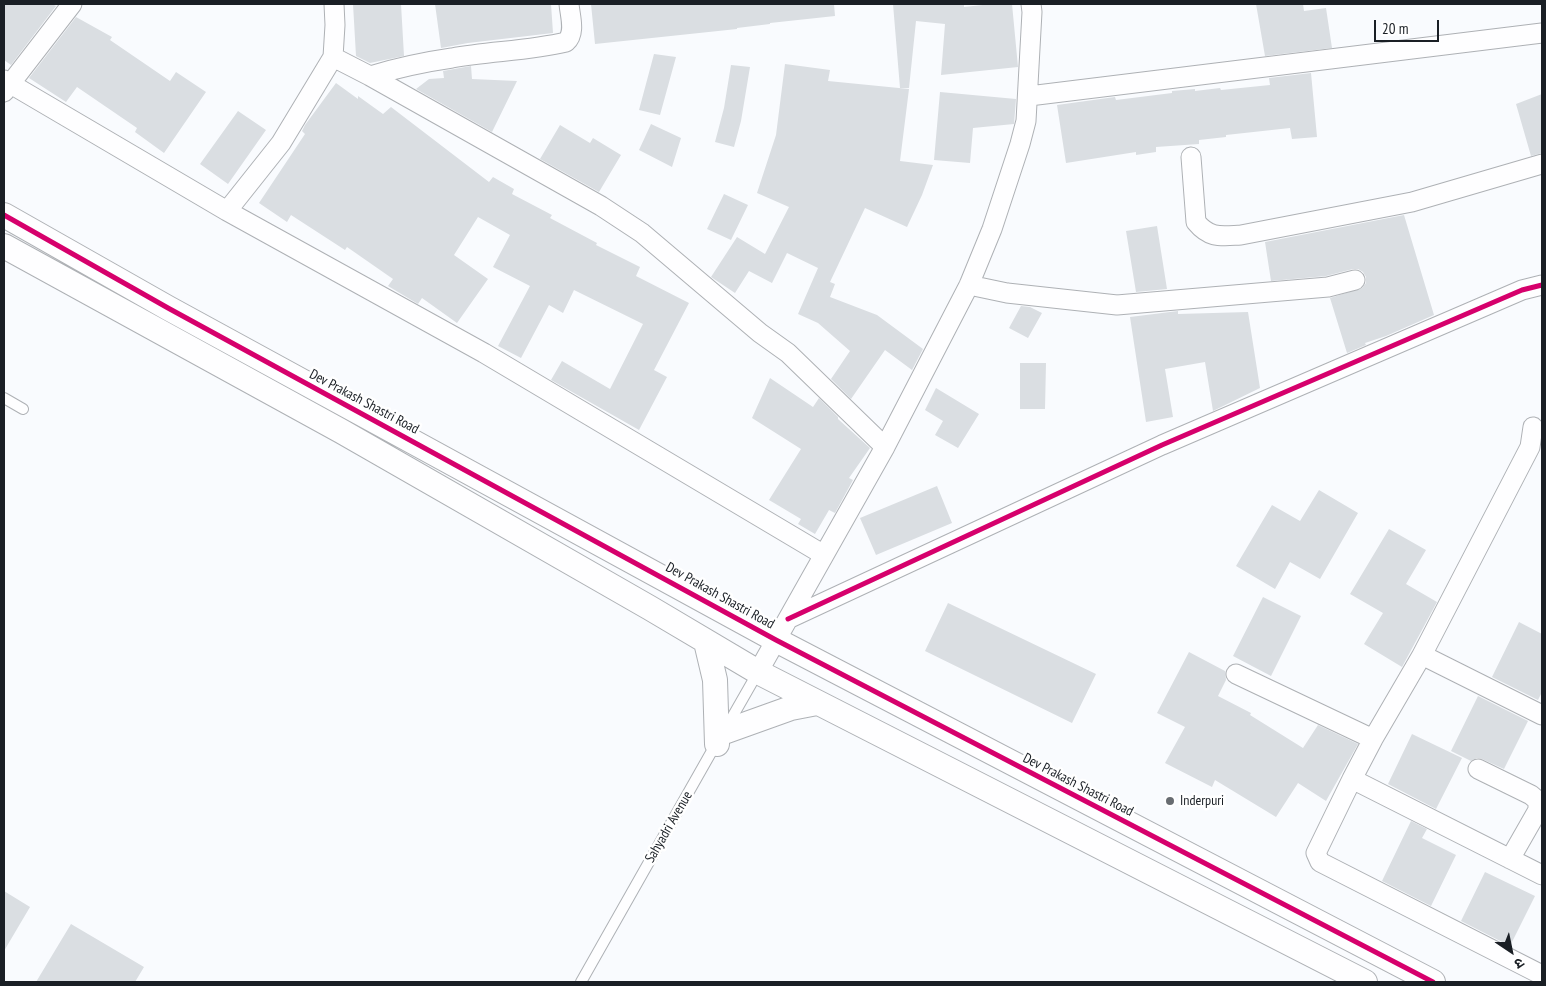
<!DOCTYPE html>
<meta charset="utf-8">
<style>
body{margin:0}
#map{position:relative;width:1546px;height:986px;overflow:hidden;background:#f9fbfe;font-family:"PT Sans Narrow","Noto Sans Devanagari",sans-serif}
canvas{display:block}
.frame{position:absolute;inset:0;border:5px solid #1a1f25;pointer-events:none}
.north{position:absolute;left:1486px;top:926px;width:50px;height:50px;-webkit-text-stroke:4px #fff;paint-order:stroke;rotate:146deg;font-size:14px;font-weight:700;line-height:20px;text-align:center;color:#1a1f25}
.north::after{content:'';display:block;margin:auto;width:18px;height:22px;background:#1a1f25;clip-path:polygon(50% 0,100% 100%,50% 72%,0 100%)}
.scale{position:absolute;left:1374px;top:20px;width:65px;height:22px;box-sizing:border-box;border:2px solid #1a1f25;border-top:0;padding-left:6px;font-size:15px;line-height:18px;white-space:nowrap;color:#1a1f25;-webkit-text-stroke:4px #fff;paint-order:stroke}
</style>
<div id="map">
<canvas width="1546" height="986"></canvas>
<div class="frame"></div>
<div class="north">उ</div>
<div class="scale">20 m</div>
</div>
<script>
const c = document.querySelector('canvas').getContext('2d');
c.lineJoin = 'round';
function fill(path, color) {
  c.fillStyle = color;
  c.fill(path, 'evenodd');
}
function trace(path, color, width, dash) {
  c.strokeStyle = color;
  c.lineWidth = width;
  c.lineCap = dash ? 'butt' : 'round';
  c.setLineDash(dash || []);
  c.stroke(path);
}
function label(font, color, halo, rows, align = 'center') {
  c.font = font + ' "PT Sans Narrow",sans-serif';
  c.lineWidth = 5;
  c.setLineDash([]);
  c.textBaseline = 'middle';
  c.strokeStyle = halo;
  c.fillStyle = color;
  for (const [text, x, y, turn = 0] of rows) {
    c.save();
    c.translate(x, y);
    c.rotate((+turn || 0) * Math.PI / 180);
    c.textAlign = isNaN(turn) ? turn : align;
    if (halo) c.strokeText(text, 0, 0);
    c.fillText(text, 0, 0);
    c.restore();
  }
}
const building = new Path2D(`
 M 4,4 L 52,4 L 56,6 L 11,65 L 4,60 Z
 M 353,4 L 401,4 L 404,56 L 370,63 L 356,56 Z
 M 435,4 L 551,4 L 553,33 L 468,43 L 441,48 Z
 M 591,4 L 834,4 L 835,16 L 770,23 L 770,24 L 737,28 L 737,29 L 595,44 Z
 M 893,4 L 964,4 L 964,7 L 992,4 L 1012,4 L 1018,67 L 941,75 L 945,24 L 916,21 L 909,88 L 900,88 Z
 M 1256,4 L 1303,4 L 1304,11 L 1326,8 L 1332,48 L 1265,56 Z
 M 76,17 L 112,37 L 110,40 L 170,81 L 176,72 L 206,92 L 164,153 L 135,132 L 137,128 L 77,87 L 66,102 L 29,78 Z
 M 654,54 L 676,57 L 660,115 L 639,110 Z
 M 785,64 L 830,70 L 828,81 L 909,89 L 900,161 L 933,165 L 922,195 L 907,227 L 865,208 L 830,282 L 835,284 L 830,297 L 877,315 L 923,349 L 912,370 L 885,350 L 851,399 L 831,379 L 850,351 L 818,323 L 798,314 L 818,268 L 787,253 L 772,283 L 749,271 L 735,293 L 711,277 L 737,237 L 765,254 L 789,207 L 757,193 L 776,135 Z
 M 731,65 L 750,67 L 741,121 L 734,147 L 715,142 L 724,108 Z
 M 471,66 L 472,79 L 517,81 L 492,132 L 416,89 L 429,79 L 444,78 L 443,71 Z
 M 1311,73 L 1317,137 L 1292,139 L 1290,128 L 1226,135 L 1226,137 L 1199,140 L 1199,144 L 1156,147 L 1156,152 L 1136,155 L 1136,152 L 1066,163 L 1057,105 L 1115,97 L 1116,100 L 1172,93 L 1172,91 L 1195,89 L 1195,91 L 1220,88 L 1221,90 L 1270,85 L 1269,78 Z
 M 336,83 L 358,99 L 358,96 L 383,114 L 391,107 L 489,182 L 493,177 L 514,189 L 512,194 L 552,215 L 550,218 L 597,243 L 596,245 L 640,267 L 636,276 L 689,303 L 654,370 L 667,377 L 639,430 L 551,380 L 562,361 L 610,389 L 643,324 L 574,290 L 563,313 L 549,305 L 521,358 L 498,346 L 530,286 L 493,267 L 510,235 L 478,217 L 454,255 L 488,279 L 457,323 L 422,298 L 418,304 L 388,286 L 393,279 L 347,247 L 345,250 L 291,215 L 287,222 L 259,203 L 305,134 L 302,131 L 305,125 Z
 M 940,92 L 1016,99 L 1014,124 L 973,128 L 970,163 L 934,160 Z
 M 1542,94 L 1542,153 L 1531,156 L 1516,104 Z
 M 238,111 L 266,130 L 228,184 L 200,164 Z
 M 651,124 L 681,138 L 672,167 L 639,150 Z
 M 560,125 L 590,143 L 593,138 L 621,155 L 599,192 L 540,159 Z
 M 724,194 L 748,205 L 731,240 L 707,229 Z
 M 1404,215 L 1434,315 L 1386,336 L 1365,343 L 1366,345 L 1347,353 L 1330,298 L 1362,288 L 1366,283 L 1366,277 L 1363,272 L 1358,269 L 1353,269 L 1326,276 L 1271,281 L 1265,242 Z
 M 1157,226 L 1167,289 L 1136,292 L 1126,231 Z
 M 1021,306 L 1030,307 L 1042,313 L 1028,338 L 1009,328 Z
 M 1178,311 L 1178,314 L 1248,312 L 1260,388 L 1213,411 L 1205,362 L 1165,369 L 1173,417 L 1146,422 L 1130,317 Z
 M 1020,363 L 1046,363 L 1045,409 L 1020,409 Z
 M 770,378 L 813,407 L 819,398 L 838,417 L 838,419 L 870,448 L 849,478 L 853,480 L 835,513 L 829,510 L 815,534 L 798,524 L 801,519 L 769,500 L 801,449 L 752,418 Z
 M 936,388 L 979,414 L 958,448 L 935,435 L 943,421 L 925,410 Z
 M 937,486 L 952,523 L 876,555 L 860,518 Z
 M 1319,490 L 1358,513 L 1320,579 L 1290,562 L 1275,589 L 1236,566 L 1272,505 L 1300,521 Z
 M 1389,529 L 1426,550 L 1406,584 L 1437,602 L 1402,667 L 1364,644 L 1383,613 L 1350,594 Z
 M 1263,597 L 1301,616 L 1271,676 L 1233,656 Z
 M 948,603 L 1096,674 L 1072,723 L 925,651 Z
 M 1519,622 L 1542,634 L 1542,692 L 1538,700 L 1492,677 Z
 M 1189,652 L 1225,671 L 1226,680 L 1218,696 L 1251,713 L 1250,715 L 1303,748 L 1318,725 L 1358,744 L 1326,801 L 1298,783 L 1276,817 L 1215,780 L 1212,787 L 1165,763 L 1185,727 L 1157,713 Z
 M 1478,696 L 1528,721 L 1504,769 L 1482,759 L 1477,758 L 1471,761 L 1451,751 Z
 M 1412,734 L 1462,758 L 1436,809 L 1388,784 Z
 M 1411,821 L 1427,829 L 1422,838 L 1456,855 L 1431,906 L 1382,881 Z
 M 1485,872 L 1535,896 L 1510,946 L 1461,921 Z
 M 4,891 L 30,907 L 4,951 Z
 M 71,924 L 144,967 L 135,982 L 36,982 Z`);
const service = new Path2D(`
 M 4,398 L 23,409
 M 726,728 L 758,672
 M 581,982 L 717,742`);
const minor = new Path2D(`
 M 333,57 L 370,76 L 601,206 L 642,233 L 760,333 L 788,353 L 885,447
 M 370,76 C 397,68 424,62 452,58 C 490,51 529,51 566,42 C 576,33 570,16 569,4
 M 4,80 L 227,211 L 484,353 L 824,555
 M 4,92 L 72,4
 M 1029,96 L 1542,33
 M 1191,157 L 1196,222 C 1210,239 1221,236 1241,235 L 1412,202 L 1542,164
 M 227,211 L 281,143 L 333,57 L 335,25 L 334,4
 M 969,285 L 1007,293 L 1117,305 L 1328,287 L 1355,280
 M 788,619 L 1162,445 L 1522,290 L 1542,285
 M 1422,655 L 1530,447 L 1533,427
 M 758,672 L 885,447 L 969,285 L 992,229 L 1020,144 L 1026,121 L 1032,12 L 1031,4
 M 1236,674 L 1373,739
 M 1478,769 L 1531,795 L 1538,801 L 1538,810 L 1510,859
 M 1352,779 L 1373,739 L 1422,655 L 1542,715
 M 1542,875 L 1352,779 L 1316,853 L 1320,862 L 1542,975`);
const tertiary = new Path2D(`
 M 4,215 L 168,308 L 776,640 L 1433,982
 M 4,246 L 341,431 L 650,608 L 758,672 L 1365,982
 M 706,642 L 715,680 L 717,744
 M 724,732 L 791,708 L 817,703`);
const cycleway = new Path2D(`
 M 4,215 L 168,308 L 776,640 L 1433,982
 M 788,619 L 1162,445 L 1522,290 L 1542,285`);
const markers = [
 [1170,801,5,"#686c71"]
];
const streetNames = [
 ["Dev Prakash Shastri Road",364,402,28],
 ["Dev Prakash Shastri Road",720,596,29],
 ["Dev Prakash Shastri Road",1078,785,27],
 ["Sahyadri Avenue",669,827,-60]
];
const poiNames = [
 ["Inderpuri",1180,801]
];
fill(building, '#dadee2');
trace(service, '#aeb1b5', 12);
trace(minor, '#aeb1b5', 21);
trace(tertiary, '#aeb1b5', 26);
trace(service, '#fefeff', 10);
trace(minor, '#fefeff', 19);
trace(tertiary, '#fefeff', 24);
trace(cycleway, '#d6006c', 5);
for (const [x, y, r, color] of markers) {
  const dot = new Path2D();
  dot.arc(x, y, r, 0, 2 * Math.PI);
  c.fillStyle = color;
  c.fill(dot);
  trace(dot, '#fff', 2);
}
label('14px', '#1a1f25', '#fff', streetNames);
label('14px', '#1a1f25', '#fff', poiNames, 'left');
</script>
